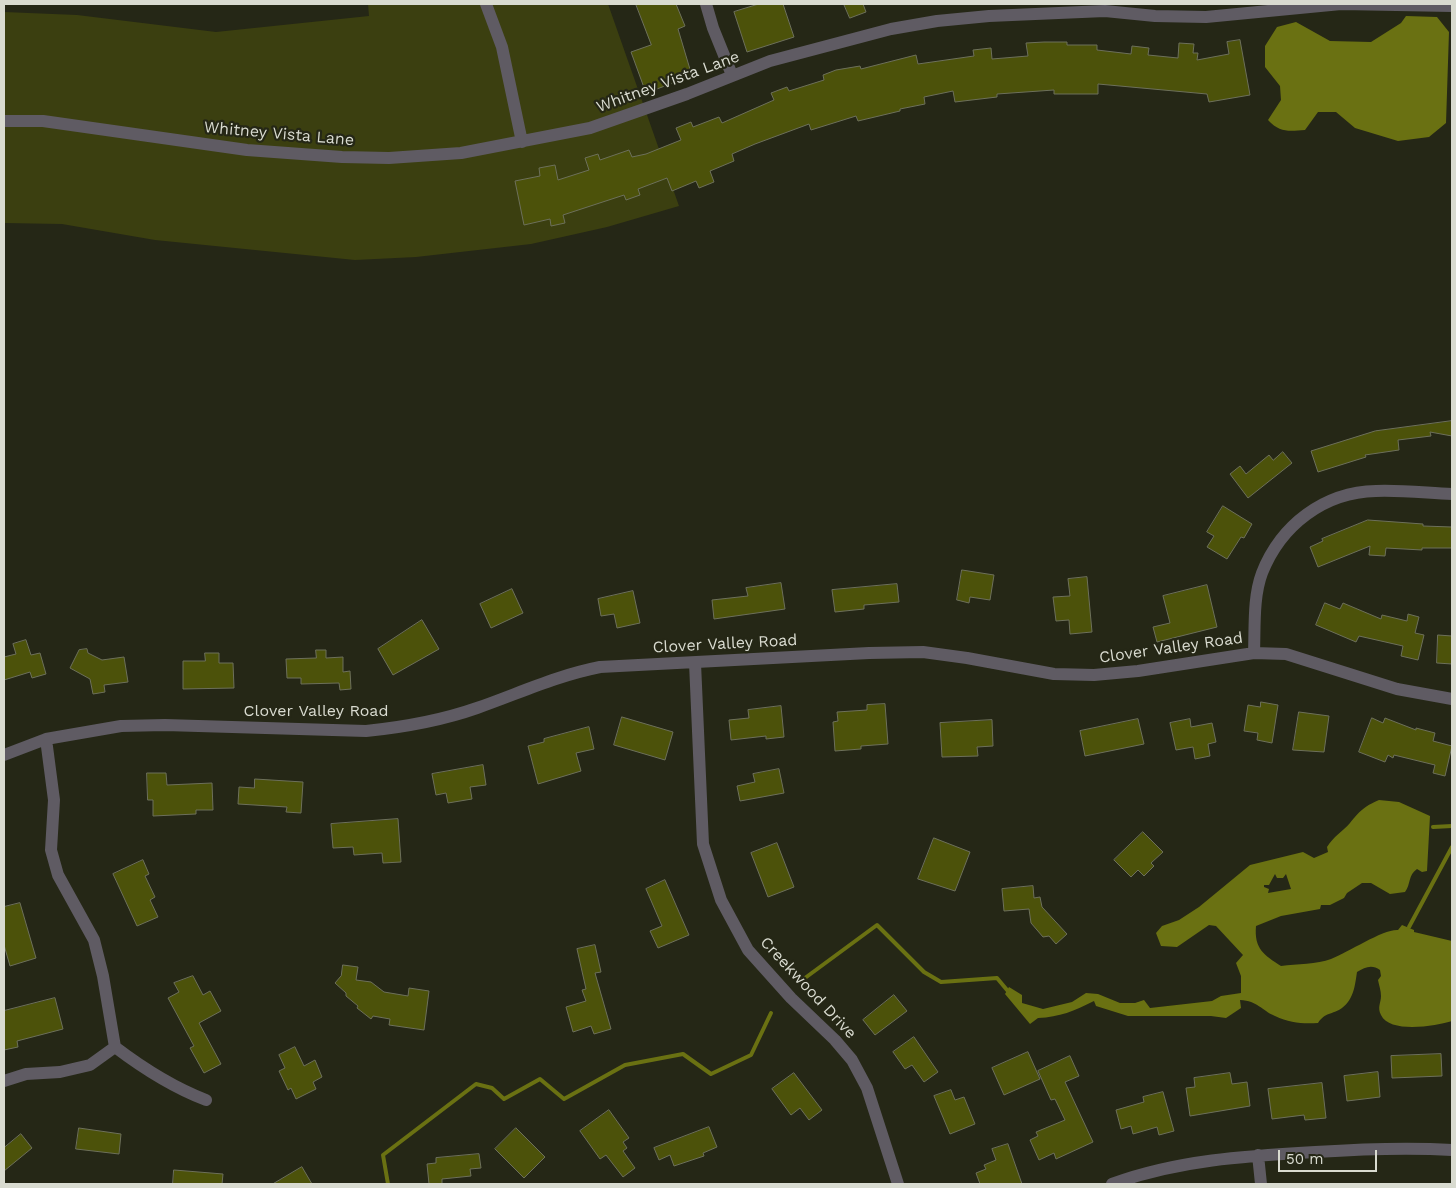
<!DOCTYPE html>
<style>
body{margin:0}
#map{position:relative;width:1456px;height:1188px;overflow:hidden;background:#252716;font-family:"Work Sans",sans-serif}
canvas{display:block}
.frame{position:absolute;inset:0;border:5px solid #d9dbd0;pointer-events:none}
.scale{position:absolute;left:1278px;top:1150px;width:99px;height:22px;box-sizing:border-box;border:2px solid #d9dbd0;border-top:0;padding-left:6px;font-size:15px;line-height:18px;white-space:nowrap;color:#d9dbd0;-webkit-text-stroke:4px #252716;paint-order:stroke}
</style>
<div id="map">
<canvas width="1456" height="1188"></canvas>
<div class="frame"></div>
<div class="scale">50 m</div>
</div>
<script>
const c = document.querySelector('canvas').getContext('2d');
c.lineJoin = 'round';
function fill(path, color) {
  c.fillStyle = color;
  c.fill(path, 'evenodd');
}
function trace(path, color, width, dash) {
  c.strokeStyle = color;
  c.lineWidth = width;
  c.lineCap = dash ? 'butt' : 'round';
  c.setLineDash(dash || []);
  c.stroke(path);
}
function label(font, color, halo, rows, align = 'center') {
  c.font = font + ' "Work Sans",sans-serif';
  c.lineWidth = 4.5;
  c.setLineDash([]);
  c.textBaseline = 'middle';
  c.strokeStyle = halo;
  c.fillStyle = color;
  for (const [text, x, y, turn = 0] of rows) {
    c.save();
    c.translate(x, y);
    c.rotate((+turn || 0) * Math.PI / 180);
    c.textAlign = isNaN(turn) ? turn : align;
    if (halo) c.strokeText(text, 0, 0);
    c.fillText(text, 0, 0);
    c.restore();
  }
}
const green = new Path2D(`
 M 368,4 L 608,4 L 679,206 L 607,227 L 531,244 L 416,257 L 355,260 L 155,240 L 62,224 L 4,223 L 4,12 L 77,15 L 216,32 L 369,16 Z`);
const water = new Path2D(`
 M 1406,16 L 1437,17 L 1449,32 L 1446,123 L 1429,137 L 1398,141 L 1355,128 L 1336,112 L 1318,112 L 1305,130 C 1289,131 1280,133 1268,120 L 1281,100 L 1280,86 L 1265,67 L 1265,46 L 1277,27 L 1296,22 L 1330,41 L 1371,42 L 1401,23 Z
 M 1379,800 L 1399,802 L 1430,816 L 1427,871 L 1422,872 L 1417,869 C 1408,875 1411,884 1405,892 L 1390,894 L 1371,883 L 1362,883 L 1347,893 L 1344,898 L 1330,905 L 1321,905 L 1320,909 L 1281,916 L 1256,926 C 1254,949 1264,955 1281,966 C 1297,964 1317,964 1331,959 C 1349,952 1383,929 1398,930 L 1402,925 L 1414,930 L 1414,932 L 1452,941 L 1452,1021 C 1436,1026 1390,1034 1381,1015 C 1377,1007 1381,1003 1381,996 C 1381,991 1379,985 1378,980 L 1381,976 L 1380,970 C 1372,964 1365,967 1357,972 C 1355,985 1354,999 1342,1008 C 1332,1015 1325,1012 1318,1023 C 1303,1024 1290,1023 1275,1016 C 1261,1010 1258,1001 1240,1000 L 1241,1008 L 1226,1018 L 1211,1016 L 1128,1016 L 1096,1006 L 1094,1001 C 1074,1011 1060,1017 1038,1018 L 1030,1024 L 1005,994 L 1009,987 L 1022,995 L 1022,1003 L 1043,1009 L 1072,1002 L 1086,993 L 1098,994 L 1120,1003 L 1135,1003 L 1144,1000 L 1150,1008 L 1212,1001 L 1221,996 L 1241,993 L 1241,976 L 1236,963 L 1243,955 L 1216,926 L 1209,925 L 1177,947 L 1161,946 L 1156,933 L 1162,926 L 1179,920 L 1199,907 L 1250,865 L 1303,852 L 1314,858 L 1328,852 L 1327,847 C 1333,837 1343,831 1350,823 C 1360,811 1363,807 1379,800 ZM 1275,874 L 1277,878 L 1283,878 L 1286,874 L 1291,889 L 1268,893 L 1269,889 L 1264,887 L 1264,885 L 1269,885 Z`);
const stream = new Path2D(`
 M 1433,827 L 1452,826
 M 1409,927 L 1452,847
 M 805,978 L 877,925 L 924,972 L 941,982 L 997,978 L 1007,990
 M 388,1184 L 383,1155 L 476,1084 L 492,1088 L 504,1099 L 540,1079 L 564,1099 L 625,1065 L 683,1054 L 711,1074 L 751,1055 L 771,1013`);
const building = new Path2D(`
 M 636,4 L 676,4 L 685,26 L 678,29 L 692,76 L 646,93 L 631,52 L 651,45 Z
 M 759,4 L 783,4 L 794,37 L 747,52 L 734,12 Z
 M 844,4 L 863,4 L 866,12 L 850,18 Z
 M 1240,40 L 1250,95 L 1209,102 L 1207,94 L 1098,84 L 1098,94 L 1054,94 L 1054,90 L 997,94 L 997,97 L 955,102 L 953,91 L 924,97 L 925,104 L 900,109 L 900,111 L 858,121 L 856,116 L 811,130 L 809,124 L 755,144 L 732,154 L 734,161 L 710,171 L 714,182 L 699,188 L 696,181 L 672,191 L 667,178 L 638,189 L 640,195 L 626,200 L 624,195 L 563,215 L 565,223 L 551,226 L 550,219 L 524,225 L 515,181 L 540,176 L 539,168 L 555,165 L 558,180 L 589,170 L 585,158 L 598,154 L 600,160 L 629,150 L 632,157 L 646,154 L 681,140 L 676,128 L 691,122 L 693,127 L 719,117 L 722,123 L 774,100 L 771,93 L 787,87 L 789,91 L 824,80 L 823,75 L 836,70 L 860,66 L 861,69 L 916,55 L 918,64 L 974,56 L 973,50 L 991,48 L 992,59 L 1028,56 L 1026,43 L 1044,42 L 1067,42 L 1067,45 L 1097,45 L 1097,50 L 1131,54 L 1132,46 L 1149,48 L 1148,55 L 1178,58 L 1179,43 L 1194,44 L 1193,53 L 1198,53 L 1197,60 L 1229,54 L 1227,42 Z
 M 1452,421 L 1452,436 L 1430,432 L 1431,436 L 1398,440 L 1399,450 L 1365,455 L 1366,457 L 1318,472 L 1311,451 L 1375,431 Z
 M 1283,452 L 1292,463 L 1248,498 L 1230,474 L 1240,466 L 1246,474 L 1269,455 L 1273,460 Z
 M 1223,506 L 1252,524 L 1244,538 L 1241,537 L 1227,559 L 1207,547 L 1214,536 L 1207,532 Z
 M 1368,520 L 1423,524 L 1423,526 L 1452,527 L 1452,548 L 1422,548 L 1422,550 L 1386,548 L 1385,556 L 1369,555 L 1370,546 L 1318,567 L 1310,547 L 1323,541 L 1322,539 Z
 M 962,570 L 994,575 L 990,600 L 970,597 L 969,603 L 957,600 Z
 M 1087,577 L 1092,632 L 1070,634 L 1069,620 L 1056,621 L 1053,597 L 1070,596 L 1068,579 Z
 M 781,583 L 785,609 L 714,619 L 712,600 L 748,596 L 746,588 Z
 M 897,584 L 899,602 L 864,605 L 864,609 L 835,612 L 832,590 Z
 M 1207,585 L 1217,627 L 1157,642 L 1153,627 L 1170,623 L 1163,596 Z
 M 512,589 L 523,613 L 491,628 L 480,604 Z
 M 633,591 L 640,623 L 617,628 L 614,614 L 601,616 L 598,599 Z
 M 1325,603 L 1340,609 L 1343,603 L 1381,619 L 1382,615 L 1407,621 L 1408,614 L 1419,617 L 1415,633 L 1424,635 L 1418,660 L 1401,656 L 1403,646 L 1359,636 L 1356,642 L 1316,625 Z
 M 422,620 L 439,649 L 393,675 L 378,649 Z
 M 1438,635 L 1452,636 L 1452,664 L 1437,663 Z
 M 26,640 L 31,655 L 40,653 L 46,674 L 32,678 L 30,672 L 4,680 L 4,657 L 16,654 L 13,644 Z
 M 87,649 L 88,653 L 102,660 L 124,657 L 128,682 L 104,685 L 105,692 L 93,694 L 90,679 L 70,668 L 79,650 Z
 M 316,650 L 326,650 L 326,658 L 343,657 L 343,672 L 350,671 L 351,689 L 340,690 L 339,683 L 301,684 L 301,678 L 287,678 L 286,659 L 316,658 Z
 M 205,653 L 219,653 L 219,663 L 233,663 L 234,688 L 183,689 L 183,661 L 205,661 Z
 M 1261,702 L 1278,705 L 1272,743 L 1257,740 L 1258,733 L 1244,731 L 1248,705 L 1260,707 Z
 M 885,704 L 888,744 L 861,746 L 861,749 L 835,751 L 833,722 L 838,721 L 837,712 L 867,710 L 867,705 Z
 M 781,706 L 784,737 L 766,739 L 766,736 L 731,740 L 729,720 L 749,718 L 748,710 Z
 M 1299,712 L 1329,716 L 1324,752 L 1293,750 Z
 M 622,717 L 673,732 L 665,760 L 614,745 Z
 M 1372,718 L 1383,723 L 1385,718 L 1416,730 L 1416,728 L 1435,733 L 1433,741 L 1452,746 L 1445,776 L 1433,773 L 1435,765 L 1394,755 L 1393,758 L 1388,755 L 1385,762 L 1359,752 Z
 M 1138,719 L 1144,744 L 1085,756 L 1080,731 Z
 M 1190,719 L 1191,727 L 1212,723 L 1216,742 L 1208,744 L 1210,756 L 1195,759 L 1193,747 L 1176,750 L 1170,723 Z
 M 992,720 L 993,746 L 977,747 L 978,756 L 942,757 L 940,723 Z
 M 589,727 L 594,749 L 576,753 L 581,771 L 538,784 L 528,746 L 544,742 L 544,739 Z
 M 483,765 L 486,785 L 470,787 L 472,799 L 448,803 L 446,793 L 436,795 L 432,774 Z
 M 779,769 L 784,793 L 740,801 L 737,786 L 755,782 L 753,774 Z
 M 147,773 L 166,773 L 167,785 L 212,783 L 213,810 L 196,810 L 196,814 L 153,816 L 153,800 L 148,800 Z
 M 255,779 L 303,782 L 301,813 L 286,812 L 287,807 L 238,804 L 239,787 L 254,788 Z
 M 398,819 L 401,862 L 383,863 L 382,853 L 354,855 L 353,847 L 333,848 L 331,824 Z
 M 1143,832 L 1163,852 L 1151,863 L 1154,866 L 1144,876 L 1138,870 L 1131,877 L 1114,860 Z
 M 934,838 L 970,852 L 955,891 L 918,879 Z
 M 777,843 L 794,887 L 768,897 L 751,853 Z
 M 143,860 L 149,874 L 145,876 L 155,897 L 150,900 L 158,917 L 137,926 L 113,874 Z
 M 665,880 L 689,935 L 658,948 L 650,931 L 662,926 L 646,889 Z
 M 1033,886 L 1034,898 L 1040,897 L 1042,907 L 1067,934 L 1056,944 L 1049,936 L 1043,937 L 1031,923 L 1029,909 L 1004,911 L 1002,889 Z
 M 20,903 L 36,958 L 10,966 L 4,945 L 4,907 Z
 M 595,945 L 601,972 L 595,973 L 611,1029 L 594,1034 L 591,1026 L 573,1032 L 566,1007 L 586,1001 L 582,990 L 586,989 L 577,949 Z
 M 343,965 L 358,967 L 356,980 L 371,982 L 384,992 L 408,996 L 409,988 L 429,991 L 424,1030 L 389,1025 L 390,1019 L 373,1016 L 371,1019 L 357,1008 L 358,1006 L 346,996 L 346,993 L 335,983 L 341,976 Z
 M 193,976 L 203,995 L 210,991 L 221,1011 L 199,1023 L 221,1064 L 204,1073 L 190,1048 L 194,1046 L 168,998 L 179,992 L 174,983 Z
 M 894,995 L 907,1011 L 875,1035 L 863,1020 Z
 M 55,998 L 63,1029 L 17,1041 L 18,1047 L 4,1050 L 4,1011 Z
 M 914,1037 L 938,1072 L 924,1082 L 912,1065 L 905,1069 L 893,1052 Z
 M 295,1047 L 304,1066 L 315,1060 L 322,1077 L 313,1082 L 316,1089 L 296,1099 L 291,1088 L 288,1090 L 279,1071 L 285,1068 L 279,1055 Z
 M 1028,1052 L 1040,1079 L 1004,1095 L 992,1068 Z
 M 1441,1054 L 1442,1076 L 1392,1078 L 1391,1056 Z
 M 1070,1056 L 1079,1076 L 1065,1082 L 1093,1142 L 1056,1159 L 1054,1153 L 1039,1160 L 1030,1140 L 1038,1136 L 1036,1132 L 1065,1120 L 1055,1099 L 1051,1100 L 1038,1071 Z
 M 1378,1072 L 1380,1097 L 1347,1101 L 1344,1076 Z
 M 794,1073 L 822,1110 L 809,1120 L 800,1108 L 791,1115 L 772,1089 Z
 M 1230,1073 L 1232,1084 L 1247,1082 L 1250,1106 L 1190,1116 L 1186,1088 L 1195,1087 L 1194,1078 Z
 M 1322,1083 L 1326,1118 L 1305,1120 L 1304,1115 L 1272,1119 L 1268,1089 Z
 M 951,1090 L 955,1100 L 964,1097 L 975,1124 L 950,1134 L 934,1096 Z
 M 1163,1092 L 1174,1131 L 1159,1135 L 1157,1127 L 1133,1134 L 1131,1126 L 1121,1129 L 1116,1110 L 1144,1102 L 1143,1097 Z
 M 609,1110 L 629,1138 L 623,1142 L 627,1148 L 623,1151 L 635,1168 L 623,1177 L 606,1155 L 600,1159 L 580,1131 Z
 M 709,1127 L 717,1147 L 703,1153 L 704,1156 L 674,1166 L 670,1155 L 659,1160 L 654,1148 Z
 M 79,1128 L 121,1134 L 119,1154 L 76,1149 Z
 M 516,1128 L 545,1157 L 524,1178 L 495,1149 Z
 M 21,1134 L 32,1148 L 4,1171 L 4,1148 Z
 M 1008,1144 L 1022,1184 L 980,1184 L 976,1173 L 986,1169 L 984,1165 L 996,1160 L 992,1149 Z
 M 479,1154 L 481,1168 L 470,1169 L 471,1176 L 442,1179 L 442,1184 L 429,1184 L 427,1164 L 436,1163 L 436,1158 Z
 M 302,1167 L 312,1184 L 273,1184 Z
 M 174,1170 L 223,1174 L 222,1184 L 173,1184 Z`);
const minor = new Path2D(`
 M 486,4 L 502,47 L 522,142
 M 706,4 L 713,28 L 732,75
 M 4,121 L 43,121 L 247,150 L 342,157 L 389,158 L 461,153 L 590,128 L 687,94 L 770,61 L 891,29 L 937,21 L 989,16 L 1105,11 L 1155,16 L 1206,17 L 1341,4 L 1452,6
 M 1254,653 C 1255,627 1253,597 1262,573 C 1281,525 1324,492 1376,491 C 1401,490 1427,493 1452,494
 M 695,663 L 703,844 L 721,900 L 748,950 L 791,998 L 835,1040 L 852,1060 L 867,1088 L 898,1184
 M 46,739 L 54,800 L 51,850 L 58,875 L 94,940 L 103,976 L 115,1047
 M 4,755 L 46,739 L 121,726 L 165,725 L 366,731 C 405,727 440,721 477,708 C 520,693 555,676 600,667 L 869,653 L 923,652 L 967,658 L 1054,674 L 1094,675 L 1138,671 L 1254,653 L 1286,654 L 1397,689 L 1452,699
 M 4,1081 L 26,1074 L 60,1072 L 90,1065 L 115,1047 C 144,1069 172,1087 206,1100
 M 1258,1155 L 1261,1184
 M 1112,1184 C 1177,1160 1246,1156 1315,1152 C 1361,1149 1406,1147 1452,1150`);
const streetNames = [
 ["Whitney Vista Lane",668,82,-20],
 ["Whitney Vista Lane",279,134,5],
 ["Clover Valley Road",725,644,-3],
 ["Clover Valley Road",1171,648,-8],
 ["Clover Valley Road",316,711],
 ["Creekwood Drive",808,988,47]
];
fill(green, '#3b3f10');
fill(water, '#6a7112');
trace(stream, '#6a7112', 4);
fill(building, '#4c520a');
trace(building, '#6d705b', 1);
trace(minor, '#5f5b63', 12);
label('16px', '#d9dbd0', '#252716', streetNames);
</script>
